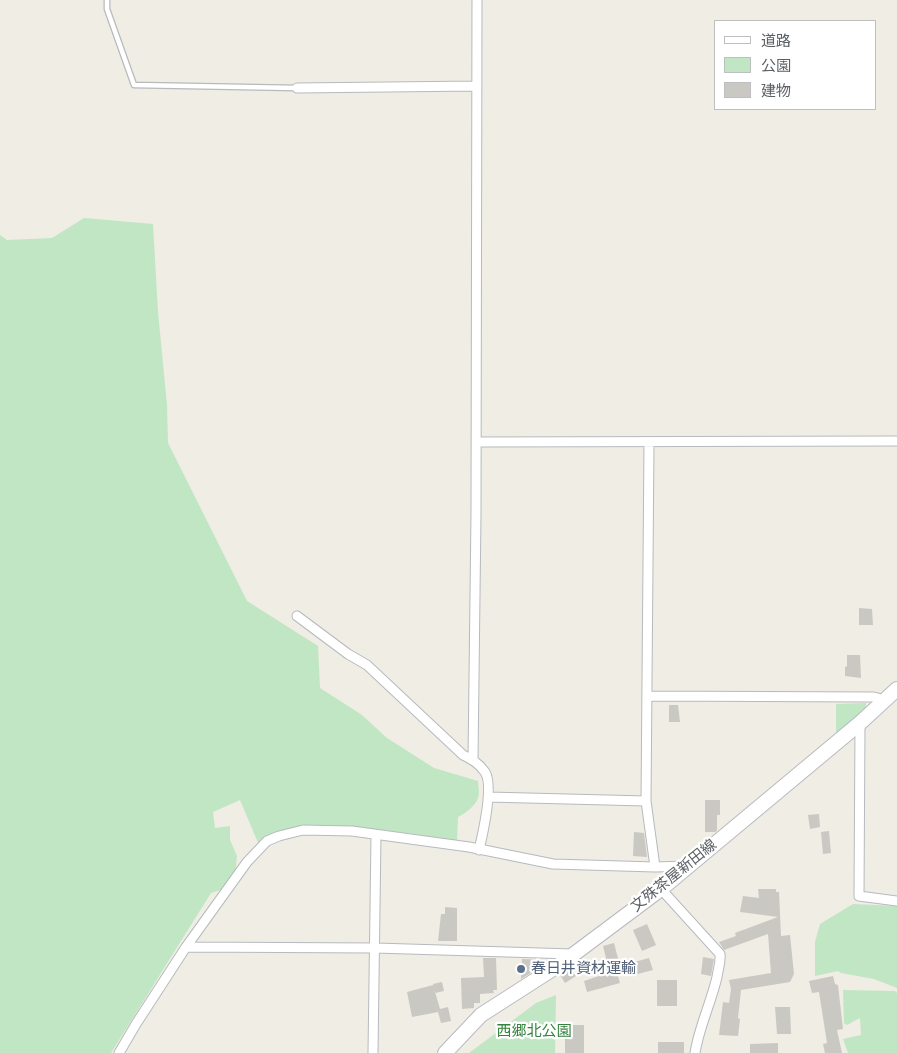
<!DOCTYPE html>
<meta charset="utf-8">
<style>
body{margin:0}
#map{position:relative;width:897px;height:1053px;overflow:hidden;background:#efede4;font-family:"Fira Sans Condensed","Noto Sans JP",sans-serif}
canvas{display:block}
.legend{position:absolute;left:714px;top:20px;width:162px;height:90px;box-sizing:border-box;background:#fff;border:1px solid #bebfc1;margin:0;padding:6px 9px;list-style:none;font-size:15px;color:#5c6065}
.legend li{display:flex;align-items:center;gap:10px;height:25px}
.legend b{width:25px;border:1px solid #bebfc1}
</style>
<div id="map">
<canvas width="897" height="1053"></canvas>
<ul class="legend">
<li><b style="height:6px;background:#fff"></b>道路</li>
<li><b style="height:14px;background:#c1e6c3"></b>公園</li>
<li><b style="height:14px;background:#cac8c2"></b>建物</li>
</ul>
</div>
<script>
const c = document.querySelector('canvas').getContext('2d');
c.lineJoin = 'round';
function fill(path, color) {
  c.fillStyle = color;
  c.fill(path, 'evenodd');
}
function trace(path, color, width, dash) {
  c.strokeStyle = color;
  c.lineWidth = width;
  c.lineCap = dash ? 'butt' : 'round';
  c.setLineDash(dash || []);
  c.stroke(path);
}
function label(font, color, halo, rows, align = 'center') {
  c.font = font + ' "Fira Sans Condensed","Noto Sans JP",sans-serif';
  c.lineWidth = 4.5;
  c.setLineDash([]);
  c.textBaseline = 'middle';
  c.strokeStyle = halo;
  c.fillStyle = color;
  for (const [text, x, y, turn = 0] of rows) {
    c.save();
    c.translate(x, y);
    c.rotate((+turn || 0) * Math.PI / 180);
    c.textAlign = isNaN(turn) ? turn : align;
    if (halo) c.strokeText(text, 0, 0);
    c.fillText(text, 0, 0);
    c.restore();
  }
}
const green = new Path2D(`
 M 84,218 L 153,224 L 158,312 L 167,405 L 168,443 L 247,601 L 318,646 L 320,688 L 362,715 L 387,738 L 434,768 L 478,781 C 478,786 480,793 478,798 C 476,805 465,814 458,817 L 457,841 C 417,835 285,809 259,845 L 240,800 L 213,812 L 215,828 L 230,826 L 230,840 L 237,856 L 235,876 L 224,889 L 211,893 L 111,1053 L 0,1053 L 0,235 L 7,240 L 52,238 Z
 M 866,703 L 866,712 L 836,737 L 836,704 Z
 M 853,904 L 897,906 L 897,988 L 874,979 L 841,973 L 838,971 L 815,976 L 815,942 L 820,924 Z
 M 843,990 L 895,991 L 897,993 L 897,1053 L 848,1053 L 843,1039 L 861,1035 L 860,1018 L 847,1025 L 844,1023 Z
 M 556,995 L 555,1053 L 469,1053 L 536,1003 Z`);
const building = new Path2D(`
 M 859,608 L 872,609 L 873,625 L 859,625 Z
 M 847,655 L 860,655 L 861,678 L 845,676 L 845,667 L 847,666 Z
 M 669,705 L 678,705 L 680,722 L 669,722 Z
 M 705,800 L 720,800 L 720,815 L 717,815 L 717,831 L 715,832 L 705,832 Z
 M 819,814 L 820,827 L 810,829 L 808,815 Z
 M 829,831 L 831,853 L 823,854 L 821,832 Z
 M 634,832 L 644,833 L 647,857 L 633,856 Z
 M 758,889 L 776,889 L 776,892 L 779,892 L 781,936 L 790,935 L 794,974 L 790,982 L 741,990 L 738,1018 L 740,1019 L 738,1036 L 719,1035 L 723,1002 L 729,1003 L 731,989 L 729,980 L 771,973 L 768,934 L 724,950 L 719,942 L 736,936 L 735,933 L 778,917 L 740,912 L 743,896 L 759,898 Z
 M 445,907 L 457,908 L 457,941 L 438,941 L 441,914 L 445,914 Z
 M 647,924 L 656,945 L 642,951 L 633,930 Z
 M 614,943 L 620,966 L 649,958 L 653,970 L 634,975 L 634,972 L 618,976 L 620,983 L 587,992 L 584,981 L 605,974 L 601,959 L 606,958 L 603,946 Z
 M 703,957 L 714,959 L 711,976 L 701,974 Z
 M 483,958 L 496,958 L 497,990 L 493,990 L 494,993 L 480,994 L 480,1003 L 474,1003 L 474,1008 L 462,1009 L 461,978 L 484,977 Z
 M 522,959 L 551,960 L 521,979 Z
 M 570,968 L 576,976 L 565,983 L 560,975 Z
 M 833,976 L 835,984 L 838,985 L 843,1029 L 837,1030 L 842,1053 L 825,1053 L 823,1044 L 827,1043 L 819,992 L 812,993 L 809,981 Z
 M 657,980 L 677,980 L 677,1006 L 657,1006 Z
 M 442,982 L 444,991 L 435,993 L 433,984 Z
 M 433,985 L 440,1009 L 448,1007 L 451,1021 L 441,1023 L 438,1012 L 412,1017 L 407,992 Z
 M 775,1007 L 790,1007 L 791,1034 L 777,1034 Z
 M 573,1025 L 584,1025 L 584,1053 L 565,1053 L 565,1038 L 568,1038 L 568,1026 L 573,1026 Z
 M 658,1042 L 684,1042 L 684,1053 L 658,1053 Z
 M 778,1043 L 778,1053 L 750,1053 L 750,1044 Z`);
const service = new Path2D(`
 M 107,0 L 107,9 L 134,85 L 297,88`);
const minor = new Path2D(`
 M 297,88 L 477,86
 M 476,442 L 897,441
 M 649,442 L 646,801 L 655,867
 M 297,616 L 348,654 L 367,665 L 463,755 C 471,759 479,763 485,772 C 494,786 483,833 479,850
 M 647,696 L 874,697 L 885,700
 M 860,723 L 859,896 L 897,901
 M 473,760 L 476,513 L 477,0
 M 488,797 L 646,801
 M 661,889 L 720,954 C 721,962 718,969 717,977 C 711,1003 699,1027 695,1053
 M 186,947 L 375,948 L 573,954
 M 119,1053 L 136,1024 L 186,947 L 247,862 L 267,841 L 279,836 L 303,830 L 352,831 L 469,847 L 553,864 L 655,867 L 687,866
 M 373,1053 L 376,835`);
const secondary = new Path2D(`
 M 445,1053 L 481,1015 L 562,963 L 661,889 L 860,723 L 897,689`);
const markers = [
 [521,969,5,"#5c6f8a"]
];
const streetNames = [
 ["文殊茶屋新田線",674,876,-39]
];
const serviceNames = [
 ["春日井資材運輸",531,969]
];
const parkNames = [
 ["西郷北公園",534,1032]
];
fill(green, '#c1e6c3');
fill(building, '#cac8c2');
trace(service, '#b7babe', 7);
trace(minor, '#b7babe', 11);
trace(secondary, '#b8bac0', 16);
trace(service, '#fff', 4.5);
trace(minor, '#fff', 9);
trace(secondary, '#fff', 14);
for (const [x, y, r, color] of markers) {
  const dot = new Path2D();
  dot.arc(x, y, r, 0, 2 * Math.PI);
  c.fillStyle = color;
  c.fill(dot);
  trace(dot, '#fff', 2);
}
label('15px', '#5c6065', '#fff', streetNames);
label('15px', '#4e5e75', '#fff', serviceNames, 'left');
label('15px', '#36823e', '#fff', parkNames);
</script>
